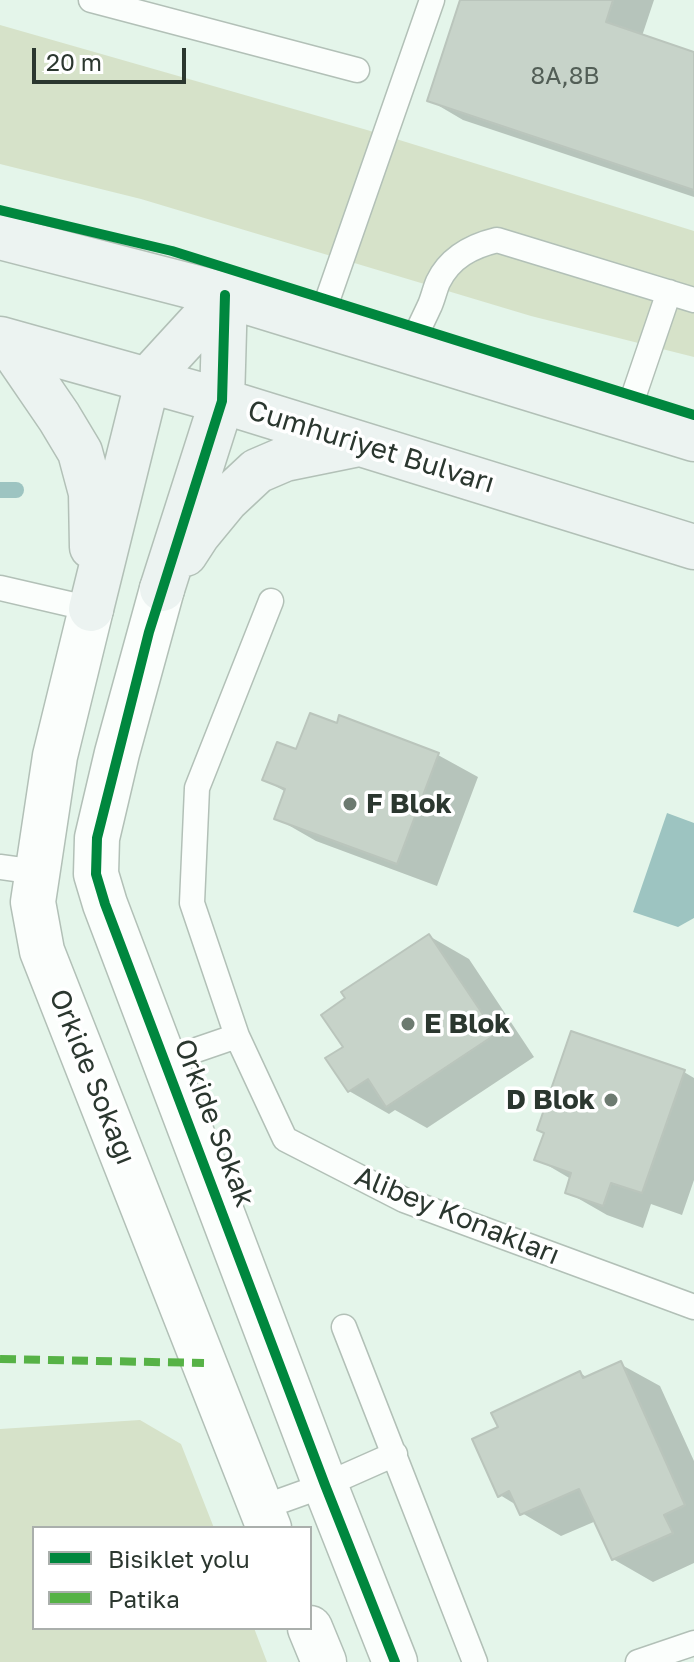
<!DOCTYPE html>
<meta charset="utf-8">
<style>
body{margin:0}
#map{position:relative;width:694px;height:1662px;overflow:hidden;background:#e4f5ea;font-family:"Golos Text",sans-serif}
canvas{display:block}
.legend{position:absolute;left:32px;top:1526px;width:280px;height:104px;box-sizing:border-box;background:#fff;border:2px solid #aaafac;margin:0;padding:10px 14px;list-style:none;font-size:24px;color:#2b372f}
.legend li{display:flex;align-items:center;gap:16px;height:40px}
.legend b{width:40px;border:2px solid #aaafac}
.scale{position:absolute;left:32px;top:48px;width:154px;height:36px;box-sizing:border-box;border:4px solid #2b372f;border-top:0;padding-left:10px;font-size:24px;line-height:28px;white-space:nowrap;color:#2b372f;-webkit-text-stroke:6px #fff;paint-order:stroke}
</style>
<div id="map">
<canvas width="694" height="1662"></canvas>
<ul class="legend">
<li><b style="height:10px;background:#00873e"></b>Bisiklet yolu</li>
<li><b style="height:10px;background:#56b246"></b>Patika</li>
</ul>
<div class="scale">20 m</div>
</div>
<script>
const c = document.querySelector('canvas').getContext('2d');
c.lineJoin = 'round';
function fill(path, color) {
  c.fillStyle = color;
  c.fill(path, 'evenodd');
}
function trace(path, color, width, dash) {
  c.strokeStyle = color;
  c.lineWidth = width;
  c.lineCap = dash ? 'butt' : 'round';
  c.setLineDash(dash || []);
  c.stroke(path);
}
function label(font, color, halo, rows, align = 'center') {
  c.font = font + ' "Golos Text",sans-serif';
  c.lineWidth = 7;
  c.setLineDash([]);
  c.textBaseline = 'middle';
  c.strokeStyle = halo;
  c.fillStyle = color;
  for (const [text, x, y, turn = 0] of rows) {
    c.save();
    c.translate(x, y);
    c.rotate((+turn || 0) * Math.PI / 180);
    c.textAlign = isNaN(turn) ? turn : align;
    if (halo) c.strokeText(text, 0, 0);
    c.fillText(text, 0, 0);
    c.restore();
  }
}
const green = new Path2D(`
 M 0,25 L 367,130 L 694,231 L 694,357 L 531,316 L 141,199 L 0,164 Z
 M 140,1420 L 181,1444 L 214,1528 L 34,1528 L 34,1628 L 254,1628 L 267,1662 L 0,1662 L 0,1429 Z`);
const water = new Path2D(`
 M 667,813 L 694,823 L 694,918 L 678,927 L 633,912 Z`);
const shadow = new Path2D(`
 M 462,0 L 654,0 L 642,36 L 694,54 L 694,197 L 463,120 L 429,100 Z
 M 338,725 L 438,755 L 478,777 L 437,886 L 316,841 L 276,818 L 286,792 L 265,780 L 297,751 Z
 M 429,936 L 469,959 L 534,1057 L 427,1128 L 395,1110 L 389,1114 L 349,1091 L 346,1047 Z
 M 684,1072 L 694,1078 L 694,1180 L 682,1215 L 651,1204 L 643,1228 L 607,1215 L 567,1192 L 571,1179 L 537,1159 Z
 M 620,1364 L 660,1386 L 694,1461 L 694,1563 L 653,1582 L 613,1559 L 596,1521 L 561,1536 L 522,1513 L 518,1506 L 500,1495 L 501,1428 L 580,1373 L 588,1378 Z`);
const stream = new Path2D(`
 M 0,490 L 16,490`);
const building = new Path2D(`
 M 460,0 L 613,0 L 606,22 L 694,52 L 694,190 L 427,101 Z
 M 310,713 L 337,723 L 339,715 L 439,753 L 397,864 L 274,819 L 285,789 L 262,780 L 277,742 L 296,749 Z
 M 429,934 L 496,1034 L 386,1107 L 368,1079 L 348,1092 L 325,1058 L 343,1047 L 321,1015 L 345,998 L 341,992 Z
 M 571,1031 L 685,1070 L 642,1193 L 611,1183 L 603,1206 L 565,1193 L 571,1173 L 534,1160 L 544,1133 L 537,1130 Z
 M 621,1361 L 685,1505 L 664,1515 L 673,1533 L 612,1560 L 579,1489 L 520,1515 L 509,1491 L 498,1497 L 472,1439 L 498,1427 L 491,1413 L 580,1371 L 583,1378 Z`);
const lane = new Path2D(`
 M 91,0 L 357,70
 M 319,324 L 432,0
 M 408,350 C 416,335 423,320 430,305 C 433,298 435,289 438,282 C 450,257 472,246 497,240 L 694,300
 M 626,418 L 669,292
 M 0,588 L 91,609
 M 0,867 L 37,872
 M 237,1036 L 192,903 L 197,788 L 271,601
 M 164,1061 L 237,1036 L 285,1139 L 404,1200 L 694,1307
 M 344,1327 L 475,1662
 M 261,1508 L 325,1485 L 395,1454
 M 638,1662 L 694,1643`);
const street = new Path2D(`
 M 162,589 L 117,753 L 97,838 L 96,874 L 105,904 L 325,1485 L 395,1662
 M 91,609 L 55,756 L 33,902 L 42,951 L 269,1528
 M 310,1628 L 324,1662`);
const secondary = new Path2D(`
 M 0,237 L 225,295 L 694,439
 M 0,339 L 222,401 L 694,547
 M 7,341 L 59,417 L 80,452 L 91,493 L 92,547
 M 185,554 L 198,534 L 226,500 L 257,471 L 285,459 L 354,445
 M 162,589 L 222,401 L 225,295
 M 91,609 L 148,379 L 225,295`);
const quiet = new Path2D(`
 M 0,1359 L 204,1363`);
const cycleway = new Path2D(`
 M 0,210 L 172,251 L 694,415
 M 225,295 L 222,401 L 149,632 L 97,838 L 96,874 L 105,904 L 325,1485 L 395,1662`);
const markers = [
 [350,804,8,"#6c7a70"],
 [408,1024,8,"#6c7a70"],
 [611,1100,8,"#6c7a70"]
];
const numberNames = [
 ["8A,8B",565,76]
];
const streetNames = [
 ["Cumhuriyet Bulvarı",371,447,17],
 ["Orkide Sokağı",92,1077,68],
 ["Orkide Sokak",214,1123,69],
 ["Alibey Konakları",457,1216,22]
];
const poiNames = [
 ["F Blok",366,804],
 ["E Blok",424,1024],
 ["D Blok",595,1100,"right"]
];
fill(green, '#d6e2c9');
fill(water, '#9dc4c1');
fill(shadow, '#0003');
trace(stream, '#9dc4c1', 16);
fill(building, '#c7d3c9');
trace(building, '#bac5bc', 2);
trace(lane, '#b2c0b7', 27);
trace(street, '#b2c0b7', 47);
trace(secondary, '#b2c0b7', 47);
trace(lane, '#fbfefc', 24);
trace(street, '#fbfefc', 44);
trace(secondary, '#ecf3f1', 44);
trace(quiet, '#56b246', 8, [16, 8]);
trace(cycleway, '#00873e', 10);
for (const [x, y, r, color] of markers) {
  const dot = new Path2D();
  dot.arc(x, y, r, 0, 2 * Math.PI);
  c.fillStyle = color;
  c.fill(dot);
  trace(dot, '#fff', 3);
}
label('24px', '#525e56', null, numberNames);
label('28px', '#2b372f', '#fff', streetNames);
label('bold 28px', '#2b372f', '#fff', poiNames, 'left');
</script>
